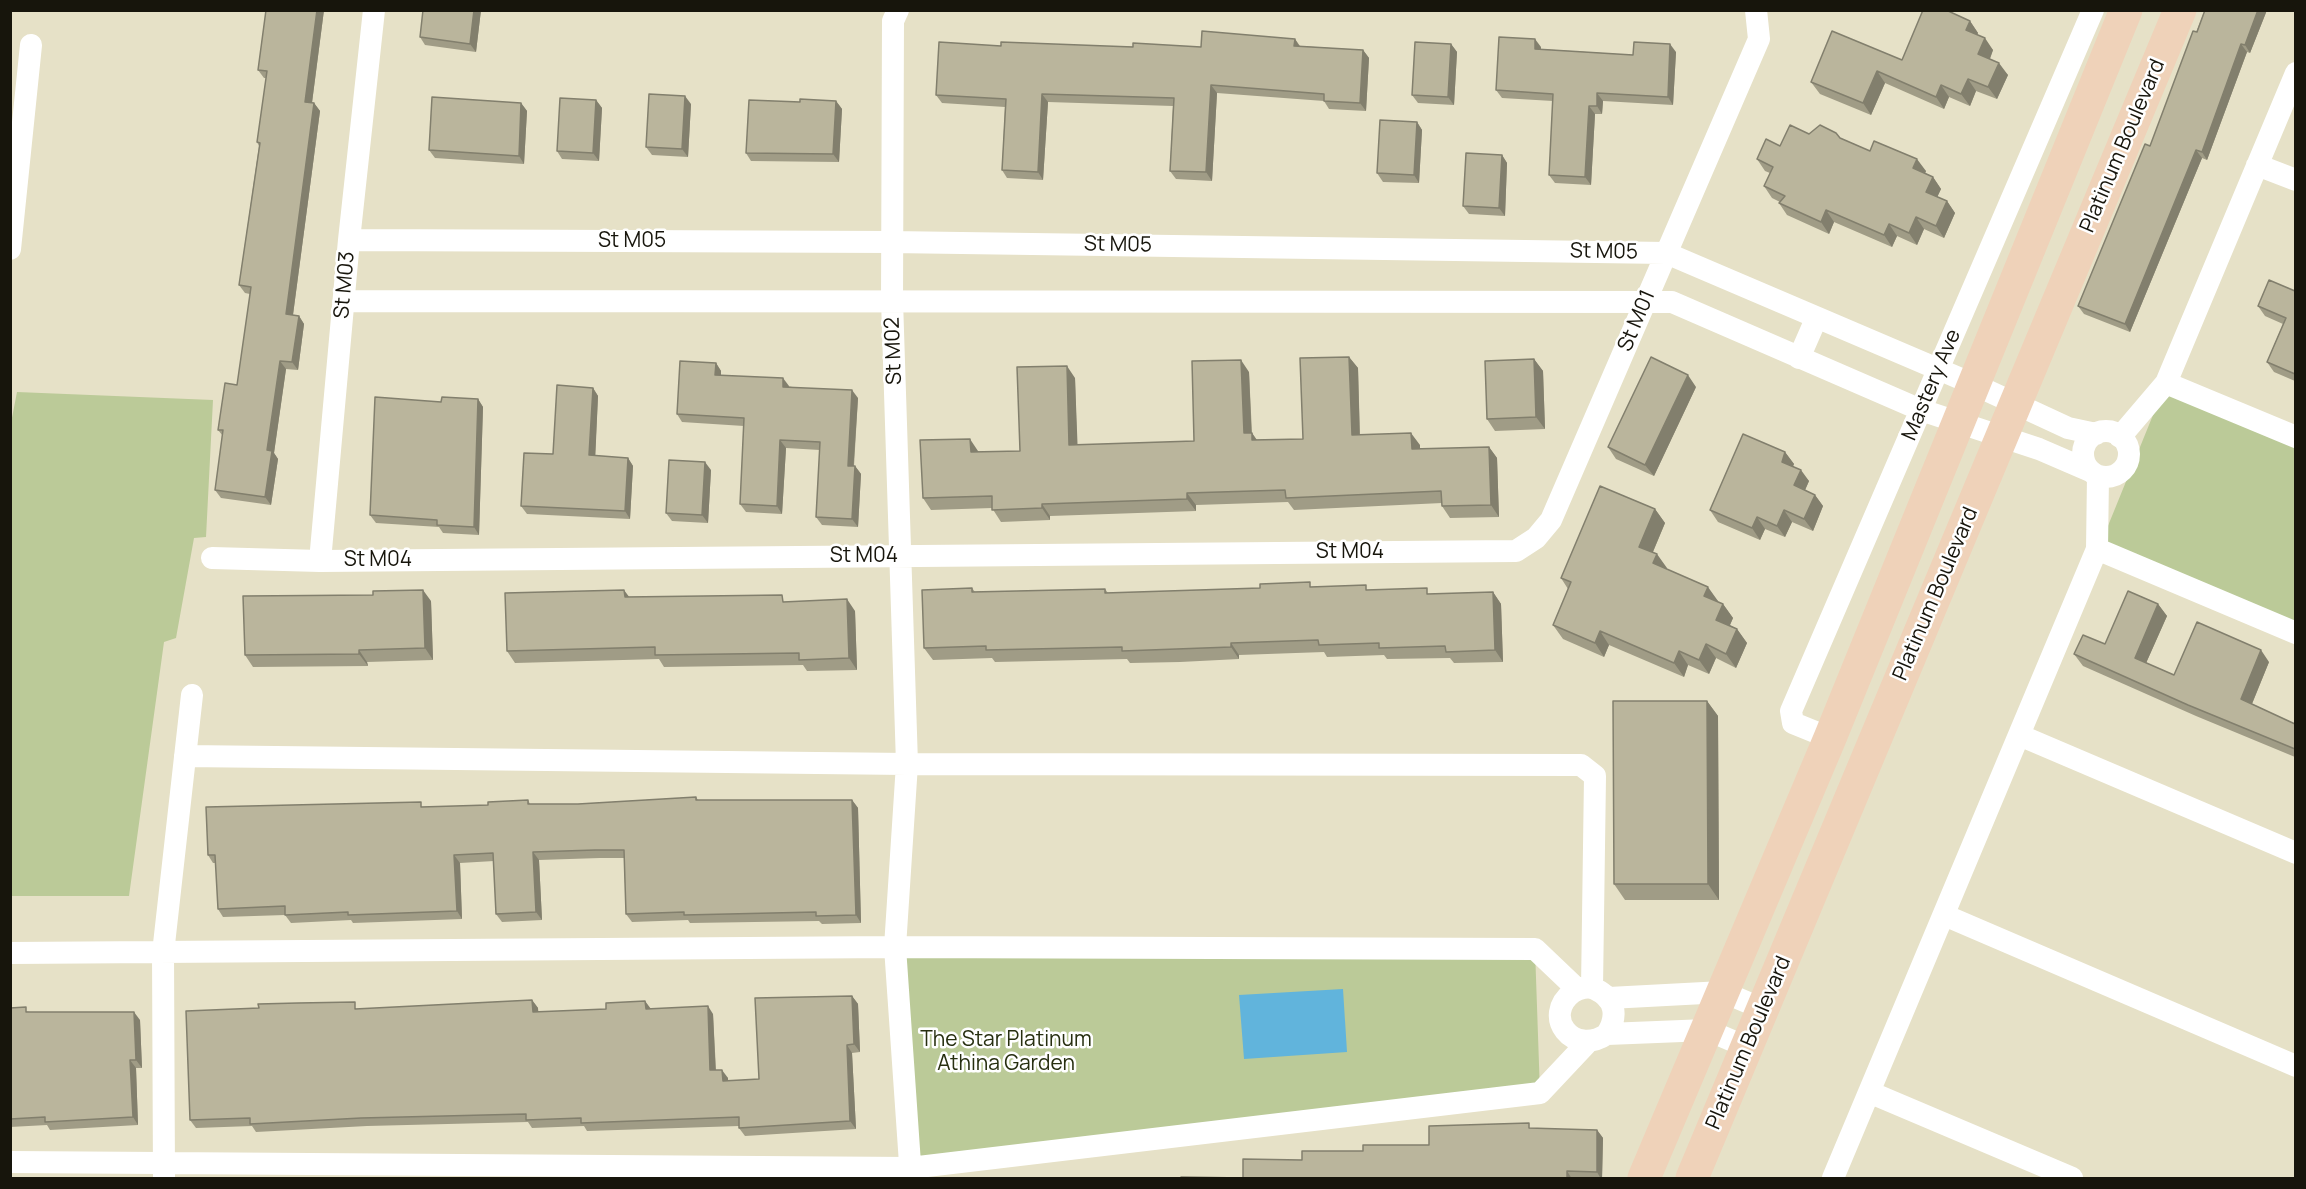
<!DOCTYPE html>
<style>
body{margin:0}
#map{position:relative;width:2306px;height:1189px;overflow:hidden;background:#e6e1c7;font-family:Manrope,sans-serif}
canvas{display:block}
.frame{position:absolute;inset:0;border:12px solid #17150c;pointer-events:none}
</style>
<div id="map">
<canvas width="2306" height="1189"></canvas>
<div class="frame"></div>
</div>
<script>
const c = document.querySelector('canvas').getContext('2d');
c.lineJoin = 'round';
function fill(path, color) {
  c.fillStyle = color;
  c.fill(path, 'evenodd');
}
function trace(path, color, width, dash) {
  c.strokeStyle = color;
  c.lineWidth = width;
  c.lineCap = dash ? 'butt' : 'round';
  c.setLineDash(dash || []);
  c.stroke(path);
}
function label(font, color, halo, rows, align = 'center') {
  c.font = font + ' Manrope,sans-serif';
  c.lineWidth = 5;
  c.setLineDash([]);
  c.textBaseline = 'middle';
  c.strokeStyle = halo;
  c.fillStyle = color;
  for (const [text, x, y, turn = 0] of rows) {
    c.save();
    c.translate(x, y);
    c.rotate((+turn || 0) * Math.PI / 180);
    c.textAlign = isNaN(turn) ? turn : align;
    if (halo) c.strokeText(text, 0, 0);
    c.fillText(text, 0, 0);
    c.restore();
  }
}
const green = new Path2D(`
 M 2166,383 L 2295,437 L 2295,632 L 2099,548 Z
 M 17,392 L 213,400 L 206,537 L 194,538 L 176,638 L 164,642 L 129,896 L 11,896 L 10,428 Z
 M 895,947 L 1535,949 L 1540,1093 L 910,1168 Z`);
const water = new Path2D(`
 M 1343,989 L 1347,1052 L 1244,1059 L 1239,995 Z`);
const street = new Path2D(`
 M 898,10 L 893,21 L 892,300 L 907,764 L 895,947 L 911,1178
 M 2257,165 L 2296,180
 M 349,240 L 891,242 L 1666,253 L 1973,384 L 2068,428 L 2096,434
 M 10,249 L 31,45
 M 344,301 L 1672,302 L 1921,410 L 2039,449 L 2090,471
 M 1799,358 L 1816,319
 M 2166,383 L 2296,437
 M2083 454a23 23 0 1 1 46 0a23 23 0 1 1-46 0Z
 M 2120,437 L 2166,383 L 2296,73
 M 2097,549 L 2296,633
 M 212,558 L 320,561 L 1516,551 L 1536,538 L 1551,520 L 1759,39 L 1756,10
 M 320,561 L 349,240 L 374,10
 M 2019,735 L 2296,853
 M 1830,738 L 1793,723 L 1791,711 L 2093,10
 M 185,756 L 907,764 L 1581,765 L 1595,776 L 1592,988
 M 1944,915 L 2296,1066
 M 10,953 L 895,947 L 1535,949 L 1577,989
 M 1609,998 L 1723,992 L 1763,1009
 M 1607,1034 C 1618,1016 1616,999 1595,989 C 1589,986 1579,988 1573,992 C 1541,1016 1573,1057 1607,1034 L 1707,1030 L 1747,1047
 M 1869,1092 L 2072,1178
 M 10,1162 L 910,1168 L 1540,1093 L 1587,1043
 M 164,1178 L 163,953 L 192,695
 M 1833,1178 L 2097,549 L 2098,476`);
const secondary = new Path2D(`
 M 1644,1178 L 1830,738 L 2126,10
 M 1692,1178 L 2180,10`);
const wall = new Path2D(`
 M 266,10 L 324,10 L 312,103 L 314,103 L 320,111 L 293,315 L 299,316 L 304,324 L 298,370 L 286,369 L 274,453 L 278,459 L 271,505 L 221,498 L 215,490 L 223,436 L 218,430 L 237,385 L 250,294 L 245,293 L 239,285 L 259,146 L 257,142 L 266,78 L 264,78 L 258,70 Z
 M 481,10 L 476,52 L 425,45 L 420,37 Z
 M 2205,10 L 2267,10 L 2250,53 L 2247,52 L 2207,160 L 2202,158 L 2130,332 L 2084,314 L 2078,306 L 2150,146 Z
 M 1970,21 L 1978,33 L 1977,35 L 1993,50 L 1990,59 L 2008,75 L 1997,99 L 1976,91 L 1970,106 L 1949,97 L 1944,109 L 1885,83 L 1871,115 L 1820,94 L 1811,82 L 1902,60 Z
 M 1295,39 L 1300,46 L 1363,50 L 1369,58 L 1366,111 L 1329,109 L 1324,101 L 1217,93 L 1212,181 L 1176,179 L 1170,171 L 1173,106 L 1048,102 L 1043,180 L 1007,178 L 1002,170 L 1005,107 L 942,103 L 936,95 L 1001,46 L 1201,47 Z
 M 1451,44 L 1457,52 L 1454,105 L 1418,103 L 1412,95 Z
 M 1541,47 L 1541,49 L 1633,55 L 1676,52 L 1673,105 L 1603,101 L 1602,114 L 1595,114 L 1591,185 L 1555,183 L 1549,175 L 1553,101 L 1502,98 L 1496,90 Z
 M 596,100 L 602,108 L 599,161 L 562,159 L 557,151 Z
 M 836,101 L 842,109 L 839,162 L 751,161 L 746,153 L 800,102 Z
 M 521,103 L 527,111 L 524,164 L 435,158 L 429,150 Z
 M 691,104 L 688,157 L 652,155 L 646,147 Z
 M 1417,122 L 1422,130 L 1419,183 L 1383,182 L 1377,173 Z
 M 1809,134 L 1840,138 L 1870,151 L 1926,171 L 1925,173 L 1933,177 L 1941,189 L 1937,197 L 1947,201 L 1955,213 L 1944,238 L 1924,229 L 1917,245 L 1897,236 L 1892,247 L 1834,222 L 1829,234 L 1787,215 L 1779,203 L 1780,202 L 1772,198 L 1764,186 L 1770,173 L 1765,171 L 1757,159 L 1780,146 Z
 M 1502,155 L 1507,163 L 1505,216 L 1469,214 L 1463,206 Z
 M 2295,291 L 2295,381 L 2274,372 L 2267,362 L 2283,324 L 2265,316 L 2258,306 Z
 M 1349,357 L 1358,368 L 1360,435 L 1420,445 L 1420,449 L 1489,447 L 1497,458 L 1499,517 L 1450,518 L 1442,506 L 1442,503 L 1294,510 L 1288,502 L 1196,505 L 1196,511 L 1050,516 L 1050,520 L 1001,522 L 992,508 L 931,510 L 923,498 L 978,451 L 979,452 L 1020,451 L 1075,378 L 1077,445 L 1194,441 L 1249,372 L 1252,433 L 1257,440 L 1303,439 Z
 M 1534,359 L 1543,371 L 1545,429 L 1495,431 L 1487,419 Z
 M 716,363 L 721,371 L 721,375 L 858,398 L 854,466 L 855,466 L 861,474 L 858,527 L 822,525 L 816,517 L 820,450 L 786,448 L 782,514 L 746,512 L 740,504 L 744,426 L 682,422 L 677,414 Z
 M 1696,387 L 1654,476 L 1616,459 L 1608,447 Z
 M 593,388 L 598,396 L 595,456 L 628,458 L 633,466 L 630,519 L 527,514 L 521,506 Z
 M 478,399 L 483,407 L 479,535 L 443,533 L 439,527 L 376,523 L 370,515 L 441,402 Z
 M 1785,452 L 1794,464 L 1793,466 L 1809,481 L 1805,490 L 1815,495 L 1823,506 L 1813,531 L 1792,522 L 1785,537 L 1765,529 L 1760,540 L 1718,522 L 1710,510 Z
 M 711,470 L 708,523 L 672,521 L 666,513 Z
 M 1655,509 L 1665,523 L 1653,552 L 1667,569 L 1718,601 L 1717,602 L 1723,604 L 1733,618 L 1730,625 L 1737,629 L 1747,643 L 1736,668 L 1716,658 L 1709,674 L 1688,665 L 1684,677 L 1609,645 L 1604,657 L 1563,639 L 1553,625 L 1568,589 L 1561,578 Z
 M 1313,587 L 1431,594 L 1493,592 L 1501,604 L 1503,662 L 1454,663 L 1450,658 L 1387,659 L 1384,655 L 1327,657 L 1324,652 L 1239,655 L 1239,659 L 1180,662 L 1130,663 L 1127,659 L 995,662 L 992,658 L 933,660 L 924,648 L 972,588 L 975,592 L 1105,589 L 1108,593 Z
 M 630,597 L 787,602 L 855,611 L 857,670 L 807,671 L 803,665 L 664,667 L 659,659 L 515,663 L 507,651 Z
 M 431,601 L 433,660 L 367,662 L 368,666 L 253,667 L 245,655 Z
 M 2158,604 L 2167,616 L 2146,663 L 2174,675 L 2269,662 L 2252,704 L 2295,724 L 2295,757 L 2196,716 L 2083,666 L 2074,654 L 2105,644 Z
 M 1707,701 L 1718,716 L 1719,900 L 1625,900 L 1614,884 Z
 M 696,797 L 698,800 L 852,800 L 858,808 L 861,923 L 822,924 L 819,921 L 690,923 L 688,920 L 632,922 L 626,914 L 624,858 L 600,858 L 539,860 L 542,920 L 502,922 L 496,914 L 494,861 L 460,863 L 462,919 L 353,923 L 351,920 L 291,923 L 285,915 L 223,917 L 218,909 L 216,863 L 213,863 L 208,855 L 425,807 L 488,805 L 528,800 L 530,804 L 578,804 Z
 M 852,996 L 858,1004 L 860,1052 L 852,1053 L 856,1129 L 745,1136 L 739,1128 L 739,1126 L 587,1131 L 584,1126 L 532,1128 L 528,1122 L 367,1126 L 256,1132 L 252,1126 L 196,1128 L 190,1120 L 259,1008 L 359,1009 L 532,1000 L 538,1008 L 538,1012 L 606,1009 L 645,1001 L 650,1009 L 713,1014 L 716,1070 L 728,1078 L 728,1081 L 759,1079 Z
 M 10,1008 L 30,1012 L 140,1020 L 142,1068 L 136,1068 L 138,1125 L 50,1130 L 47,1125 L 10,1127 Z
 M 1532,1129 L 1597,1130 L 1603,1138 L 1602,1179 L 1181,1179 L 1243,1178 L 1302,1160 L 1363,1151 L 1429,1145 Z`);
const shadedWall = new Path2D(`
 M 317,10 L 324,10 L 311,110 L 305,102 Z
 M 474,10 L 481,10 L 476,52 L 470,44 Z
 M 2258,10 L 2267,10 L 2250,53 L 2245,45 Z
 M 1970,21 L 1978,33 L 1974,42 L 1966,30 Z
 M 1985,38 L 1993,50 L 1987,66 L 1978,54 Z
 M 1295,39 L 1300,47 L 1294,46 Z
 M 1535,39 L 1541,47 L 1540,57 L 1535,49 Z
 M 1451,44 L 1457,52 L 1454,105 L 1448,97 Z
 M 1670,44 L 1676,52 L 1673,105 L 1668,97 Z
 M 2241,44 L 2247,52 L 2207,160 L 2202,152 Z
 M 1363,50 L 1369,58 L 1366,111 L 1360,103 Z
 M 1999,63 L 2008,75 L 1997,99 L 1988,87 Z
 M 1877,71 L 1885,83 L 1871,115 L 1863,103 Z
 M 1968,79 L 1976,91 L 1970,106 L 1961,94 Z
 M 1211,85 L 1217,93 L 1212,181 L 1206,172 Z
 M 1941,85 L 1949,97 L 1944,109 L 1936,97 Z
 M 1597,93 L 1603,101 L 1602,114 L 1597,106 Z
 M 1042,94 L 1048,102 L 1043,180 L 1038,172 Z
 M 685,96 L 691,104 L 688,157 L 682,149 Z
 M 596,100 L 602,108 L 599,161 L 593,153 Z
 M 836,101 L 842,109 L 839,162 L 833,154 Z
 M 314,103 L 320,111 L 292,322 L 286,314 Z
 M 521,103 L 527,111 L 524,164 L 519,156 Z
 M 1589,106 L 1595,114 L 1591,185 L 1585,177 Z
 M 1417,122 L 1422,130 L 1419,183 L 1414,175 Z
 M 2196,150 L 2202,158 L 2130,332 L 2125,324 Z
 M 1502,155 L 1507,163 L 1505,216 L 1499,208 Z
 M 1917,159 L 1926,171 L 1922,180 L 1913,168 Z
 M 1933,177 L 1941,189 L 1934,204 L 1926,192 Z
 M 1947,201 L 1955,213 L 1944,238 L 1936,226 Z
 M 1826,210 L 1834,222 L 1829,234 L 1821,222 Z
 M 1916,217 L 1924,229 L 1917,245 L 1909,233 Z
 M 1889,224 L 1897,236 L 1892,247 L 1884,235 Z
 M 299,316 L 304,324 L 298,370 L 292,362 Z
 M 1349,357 L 1358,368 L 1360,447 L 1352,435 Z
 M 1534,359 L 1543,371 L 1545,429 L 1536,417 Z
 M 1241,360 L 1249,372 L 1252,445 L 1244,433 Z
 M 280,361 L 286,369 L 274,453 L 278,459 L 271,505 L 265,497 L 267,450 Z
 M 716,363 L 721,371 L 721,383 L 715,375 Z
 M 1067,366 L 1075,378 L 1078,457 L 1069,445 Z
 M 1688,375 L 1696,387 L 1654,476 L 1645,465 Z
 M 783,378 L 789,386 L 788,395 L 783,387 Z
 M 593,388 L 598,396 L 595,463 L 589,455 Z
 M 852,390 L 858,398 L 853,474 L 848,466 Z
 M 478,399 L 483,407 L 479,535 L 474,527 Z
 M 1252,433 L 1260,445 L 1252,440 Z
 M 1411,433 L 1420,445 L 1420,461 L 1412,449 Z
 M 970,439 L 978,451 L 979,464 L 971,452 Z
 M 780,440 L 786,448 L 782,514 L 777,506 Z
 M 1489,447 L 1497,458 L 1499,517 L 1491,505 Z
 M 1785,452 L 1794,464 L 1790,473 L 1782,462 Z
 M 628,458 L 633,466 L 630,519 L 625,511 Z
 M 705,462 L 711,470 L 708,523 L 702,515 Z
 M 855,466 L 861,474 L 858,527 L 852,519 Z
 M 1801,470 L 1809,481 L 1802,497 L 1794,485 Z
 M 1187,493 L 1196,505 L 1196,511 L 1187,499 Z
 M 1815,495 L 1823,506 L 1813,531 L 1804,519 Z
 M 1042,504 L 1050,516 L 1050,520 L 1042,508 Z
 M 1655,509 L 1665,523 L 1649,561 L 1639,547 Z
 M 1784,510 L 1792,522 L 1785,537 L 1777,526 Z
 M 1757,517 L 1765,529 L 1760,540 L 1752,528 Z
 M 1657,554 L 1667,568 L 1663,577 L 1653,563 Z
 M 1708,587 L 1718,601 L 1714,610 L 1704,596 Z
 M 423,590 L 431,601 L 433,660 L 425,648 Z
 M 624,590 L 633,602 L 625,597 Z
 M 1493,592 L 1501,604 L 1503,662 L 1495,650 Z
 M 847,599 L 855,611 L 857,670 L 849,658 Z
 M 1723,604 L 1733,618 L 1726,634 L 1716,620 Z
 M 2158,604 L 2167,616 L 2143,670 L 2135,658 Z
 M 1737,629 L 1747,643 L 1736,668 L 1726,654 Z
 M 1600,631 L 1609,645 L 1604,657 L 1595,643 Z
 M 1231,643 L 1239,655 L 1239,659 L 1231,647 Z
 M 1706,644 L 1716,658 L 1709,674 L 1699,660 Z
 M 359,650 L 367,662 L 368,666 L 359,654 Z
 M 2261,650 L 2269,662 L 2249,711 L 2241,699 Z
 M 1679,651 L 1688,665 L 1684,677 L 1674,663 Z
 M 1707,701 L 1718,716 L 1719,900 L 1708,884 Z
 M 852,800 L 858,808 L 861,923 L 856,915 Z
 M 533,852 L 539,860 L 542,920 L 536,912 Z
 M 454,855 L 460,863 L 462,919 L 457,911 Z
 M 852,996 L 858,1004 L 860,1052 L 854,1044 Z
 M 532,1000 L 538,1008 L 539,1020 L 533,1012 Z
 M 645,1001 L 651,1009 L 646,1009 Z
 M 708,1006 L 713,1014 L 716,1078 L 710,1070 Z
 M 134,1012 L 140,1020 L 142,1068 L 136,1060 Z
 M 847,1045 L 852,1053 L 856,1129 L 850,1121 Z
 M 130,1060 L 136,1068 L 138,1125 L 133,1117 Z
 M 722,1070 L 728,1078 L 728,1089 L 723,1081 Z
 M 1597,1130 L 1603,1138 L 1602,1179 L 1601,1179 L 1597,1172 Z
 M 1567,1171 L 1572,1179 L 1567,1179 Z`);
const building = new Path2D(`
 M 266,10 L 317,10 L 305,102 L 314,103 L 286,314 L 299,316 L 292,362 L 280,361 L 267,450 L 272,451 L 265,497 L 215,490 L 223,430 L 218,430 L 225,383 L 237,385 L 251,287 L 239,285 L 260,143 L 257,142 L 267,71 L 258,70 Z
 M 423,10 L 474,10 L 470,44 L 420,37 Z
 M 1923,10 L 1946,10 L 1970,21 L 1966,30 L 1985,38 L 1978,54 L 1999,63 L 1988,87 L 1968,79 L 1961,94 L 1941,85 L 1936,97 L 1877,71 L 1863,103 L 1811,82 L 1832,31 L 1902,60 Z
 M 2205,10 L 2258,10 L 2245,45 L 2241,44 L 2202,152 L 2196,150 L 2125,324 L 2078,306 L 2145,144 L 2150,146 L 2193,31 L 2197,32 Z
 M 1202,31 L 1295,39 L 1294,46 L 1363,50 L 1360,103 L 1324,101 L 1324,94 L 1211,85 L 1206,172 L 1170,171 L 1174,98 L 1042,94 L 1038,172 L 1002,170 L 1006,99 L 936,95 L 939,42 L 1001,46 L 1001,42 L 1133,47 L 1133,43 L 1201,47 Z
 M 1499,37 L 1535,39 L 1535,49 L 1633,55 L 1634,42 L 1670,44 L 1668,97 L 1597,93 L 1597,106 L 1589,106 L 1585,177 L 1549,175 L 1553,94 L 1496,90 Z
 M 1415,42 L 1451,44 L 1448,97 L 1412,95 Z
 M 649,94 L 685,96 L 682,149 L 646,147 Z
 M 432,97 L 521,103 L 519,156 L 429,150 Z
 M 560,98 L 596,100 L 593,153 L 557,151 Z
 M 800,99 L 836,101 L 833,154 L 746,153 L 749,100 L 800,102 Z
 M 1380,120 L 1417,122 L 1414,175 L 1377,173 Z
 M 1790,125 L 1809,134 L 1820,125 L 1836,133 L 1840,138 L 1870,151 L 1874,141 L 1917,159 L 1913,168 L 1933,177 L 1926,192 L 1947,201 L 1936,226 L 1916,217 L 1909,233 L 1889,224 L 1884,235 L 1826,210 L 1821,222 L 1779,203 L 1785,196 L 1764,186 L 1773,167 L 1757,159 L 1766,139 L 1780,146 Z
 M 1466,153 L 1502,155 L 1499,208 L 1463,206 Z
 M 2269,280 L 2295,291 L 2295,374 L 2267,362 L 2286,318 L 2258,306 Z
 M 1349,357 L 1352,435 L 1411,433 L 1412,449 L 1489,447 L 1491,505 L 1442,506 L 1441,491 L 1286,498 L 1285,490 L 1187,493 L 1187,499 L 1042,504 L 1042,508 L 992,510 L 992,496 L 923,498 L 920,440 L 970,439 L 971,452 L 1020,451 L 1017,367 L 1067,366 L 1069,445 L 1194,441 L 1192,361 L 1241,360 L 1244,433 L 1252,433 L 1252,440 L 1303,439 L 1300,358 Z
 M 1651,357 L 1688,375 L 1645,465 L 1608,447 Z
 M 1534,359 L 1536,417 L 1487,419 L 1485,361 Z
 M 680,361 L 716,363 L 715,375 L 783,378 L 783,387 L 852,390 L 848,466 L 855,466 L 852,519 L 816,517 L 820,442 L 780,440 L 777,506 L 740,504 L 744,418 L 677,414 Z
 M 557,385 L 593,388 L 589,455 L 628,458 L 625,511 L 521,506 L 524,453 L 553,454 Z
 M 375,397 L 441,402 L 442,397 L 478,399 L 474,527 L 437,525 L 437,520 L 370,515 Z
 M 1743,434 L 1785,452 L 1782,462 L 1801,470 L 1794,485 L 1815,495 L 1804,519 L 1784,510 L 1777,526 L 1757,517 L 1752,528 L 1710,510 Z
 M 669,460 L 705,462 L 702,515 L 666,513 Z
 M 1600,486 L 1655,509 L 1639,547 L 1657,554 L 1653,563 L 1708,587 L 1704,596 L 1723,604 L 1716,620 L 1737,629 L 1726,654 L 1706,644 L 1699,660 L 1679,651 L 1674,663 L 1600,631 L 1595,643 L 1553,625 L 1571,582 L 1561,578 Z
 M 1310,582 L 1310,587 L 1366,585 L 1366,590 L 1427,588 L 1427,594 L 1493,592 L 1495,650 L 1446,652 L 1445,646 L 1379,648 L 1379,643 L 1319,645 L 1318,640 L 1231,643 L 1231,647 L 1122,651 L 1122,647 L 986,650 L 986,646 L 924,648 L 922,590 L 972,588 L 972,592 L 1105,589 L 1105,593 L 1260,588 L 1260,584 Z
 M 423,590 L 425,648 L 359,650 L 359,654 L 245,655 L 243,596 L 373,595 L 373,591 Z
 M 624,590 L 625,597 L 782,595 L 783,602 L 847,599 L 849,658 L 799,660 L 799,653 L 655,655 L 655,647 L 507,651 L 505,593 Z
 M 2128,591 L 2158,604 L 2135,658 L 2174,675 L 2197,622 L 2261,650 L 2241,699 L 2295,724 L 2295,749 L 2188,705 L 2074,654 L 2083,635 L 2105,644 Z
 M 1613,701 L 1707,701 L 1708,884 L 1614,884 Z
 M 696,797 L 696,800 L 852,800 L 856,915 L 816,916 L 816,912 L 684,915 L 684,912 L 626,914 L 624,850 L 595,850 L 533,852 L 536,912 L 496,914 L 493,853 L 454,855 L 457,911 L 348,915 L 348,912 L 285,915 L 285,906 L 218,909 L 215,855 L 208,855 L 206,807 L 421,802 L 421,807 L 488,805 L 488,802 L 528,800 L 528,804 L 578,804 Z
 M 852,996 L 854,1044 L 847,1045 L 850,1121 L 739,1128 L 739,1117 L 581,1123 L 581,1118 L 526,1120 L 526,1114 L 361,1118 L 250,1124 L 250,1118 L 190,1120 L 186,1011 L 259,1008 L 258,1004 L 298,1003 L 355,1002 L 355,1009 L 532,1000 L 533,1012 L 606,1009 L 606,1003 L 645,1001 L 646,1009 L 708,1006 L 710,1070 L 722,1070 L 723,1081 L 759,1079 L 755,998 Z
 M 26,1007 L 26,1012 L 134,1012 L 136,1060 L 130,1060 L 133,1117 L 45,1122 L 45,1117 L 10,1119 L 10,1008 Z
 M 1529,1123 L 1529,1128 L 1597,1130 L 1597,1172 L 1567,1171 L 1567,1179 L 1181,1179 L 1181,1177 L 1243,1178 L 1243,1159 L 1302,1160 L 1302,1151 L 1363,1151 L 1363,1145 L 1429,1145 L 1429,1126 Z`);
const streetNames = [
 ["Platinum Boulevard",2123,146,-67],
 ["St M05",632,241],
 ["St M05",1118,245,1],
 ["St M05",1604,252,1],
 ["St M03",345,285,-85],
 ["St M01",1637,321,-67],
 ["St M02",894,351,-92],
 ["Mastery Ave",1932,385,-67],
 ["St M04",1350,552],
 ["St M04",864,556],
 ["St M04",378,560],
 ["Platinum Boulevard",1936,594,-67],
 ["Platinum Boulevard",1749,1043,-67]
];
const parkNames = [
 ["The Star Platinum",1006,1040],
 ["Athina Garden",1006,1064]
];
fill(green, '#bbca98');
fill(water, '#61b4dc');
trace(street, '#fff', 22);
trace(secondary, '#efd2b9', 33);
fill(wall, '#a09c86');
fill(shadedWall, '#827f6d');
fill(building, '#bab59c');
trace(building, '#827f6d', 1.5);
label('21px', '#17150c', '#fff', streetNames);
label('21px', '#272f10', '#fff', parkNames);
</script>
